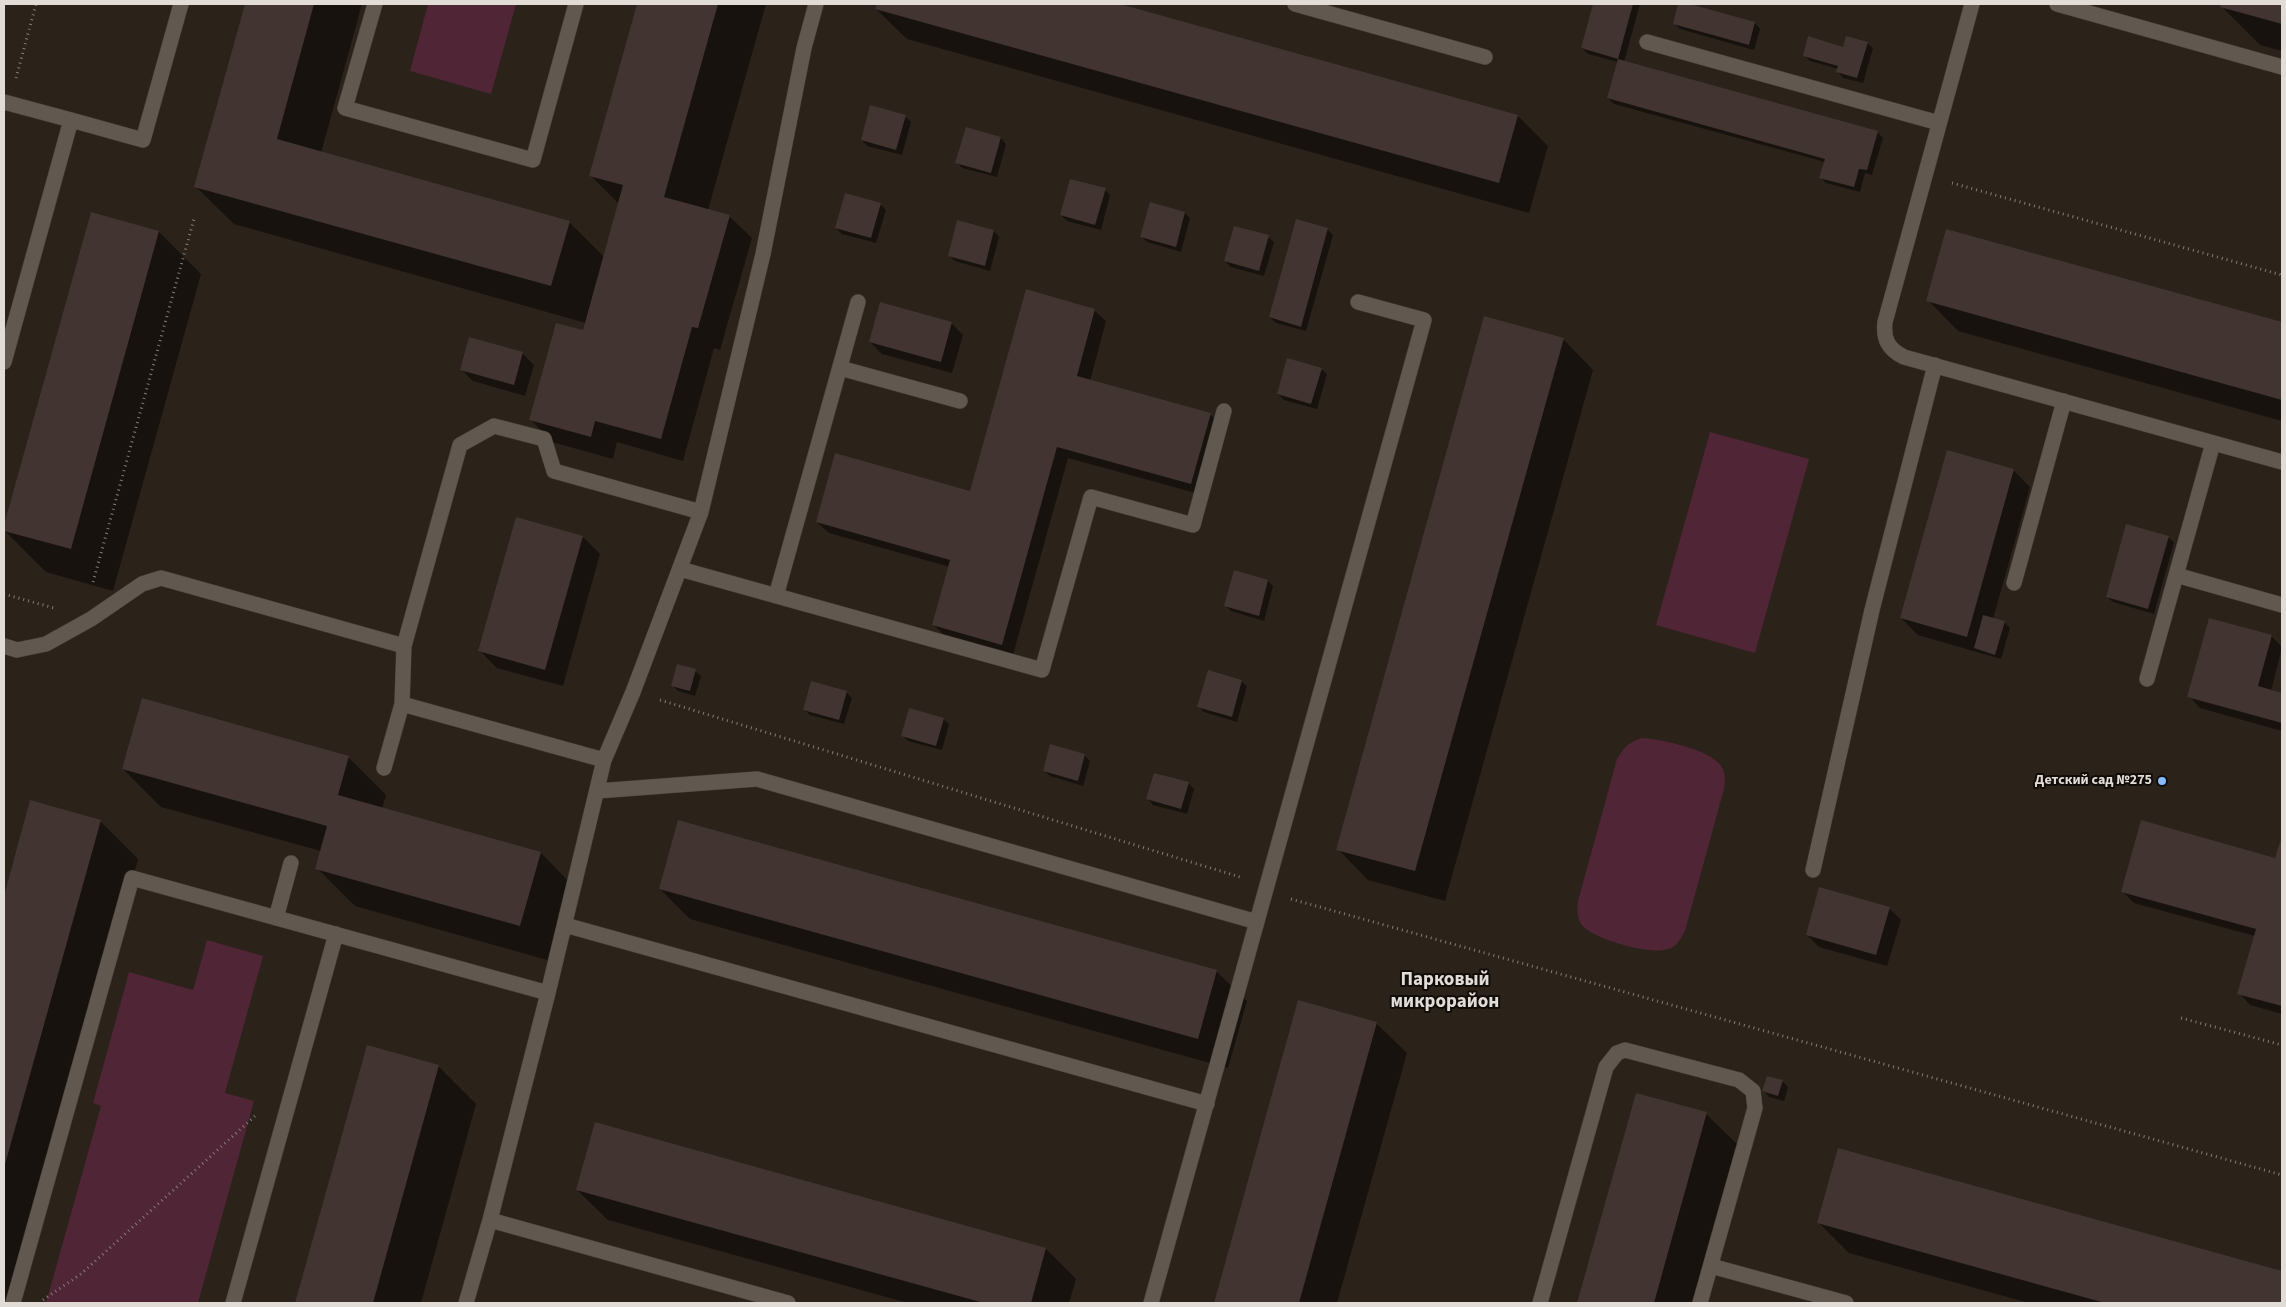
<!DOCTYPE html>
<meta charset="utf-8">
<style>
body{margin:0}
#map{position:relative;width:2286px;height:1307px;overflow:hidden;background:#2b221a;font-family:"Source Sans 3",sans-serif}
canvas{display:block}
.frame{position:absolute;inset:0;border:5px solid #e2dcd7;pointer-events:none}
</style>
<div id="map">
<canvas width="2286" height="1307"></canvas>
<div class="frame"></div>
</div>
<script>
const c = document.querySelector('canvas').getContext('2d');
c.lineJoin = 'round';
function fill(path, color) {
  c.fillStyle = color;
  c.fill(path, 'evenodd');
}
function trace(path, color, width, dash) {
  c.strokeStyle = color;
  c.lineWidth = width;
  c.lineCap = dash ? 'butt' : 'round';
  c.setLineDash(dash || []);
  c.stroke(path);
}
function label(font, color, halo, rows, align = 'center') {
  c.font = font + ' "Source Sans 3",sans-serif';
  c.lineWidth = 4;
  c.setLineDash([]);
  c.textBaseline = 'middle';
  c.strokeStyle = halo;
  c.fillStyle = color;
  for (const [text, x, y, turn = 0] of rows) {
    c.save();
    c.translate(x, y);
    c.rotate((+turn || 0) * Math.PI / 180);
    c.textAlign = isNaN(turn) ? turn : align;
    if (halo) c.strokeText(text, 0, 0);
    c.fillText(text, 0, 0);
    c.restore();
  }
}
const green = new Path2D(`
 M 428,4 L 516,4 L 491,94 L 410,71 Z
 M 1710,432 L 1809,459 L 1755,653 L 1656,625 Z
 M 1642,738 C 1661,739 1711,750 1721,766 C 1726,773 1725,781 1724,789 L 1685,931 C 1681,938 1678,945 1671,948 C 1654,957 1591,939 1581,924 C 1577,917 1577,909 1578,901 L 1617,759 C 1624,747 1629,742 1642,738 Z
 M 207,940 L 263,956 L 225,1093 L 254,1101 L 198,1303 L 46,1303 L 101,1106 L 93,1103 L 129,972 L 193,990 Z`);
const shadow = new Path2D(`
 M 247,4 L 362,4 L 321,153 L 569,222 L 604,257 L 619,204 L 590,175 L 638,4 L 766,4 L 708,210 L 729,216 L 752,238 L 720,350 L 714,348 L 683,461 L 617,442 L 613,459 L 552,442 L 530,419 L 584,332 L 586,323 L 234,224 L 196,187 Z
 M 878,4 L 1116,4 L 1518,116 L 1548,146 L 1529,213 L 907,39 L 876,9 Z
 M 1595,4 L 1640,4 L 1624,62 L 1877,132 L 1883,138 L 1872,175 L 1865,173 L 1860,192 L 1826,183 L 1821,178 L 1825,162 L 1614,104 L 1608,98 L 1618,62 L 1588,54 L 1582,48 Z
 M 1680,4 L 1755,23 L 1760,29 L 1754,50 L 1680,29 L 1675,24 Z
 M 2222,4 L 2282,4 L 2282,51 L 2260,45 L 2222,7 Z
 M 1867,43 L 1873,48 L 1863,83 L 1843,78 L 1838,72 L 1838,69 L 1810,61 L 1804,55 Z
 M 905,116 L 911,122 L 902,155 L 867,146 L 862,140 Z
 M 1001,138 L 1006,144 L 997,177 L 962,168 L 957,162 Z
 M 1105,190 L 1110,195 L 1101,230 L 1067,221 L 1061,215 Z
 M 880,204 L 886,210 L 876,243 L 842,234 L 836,228 Z
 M 1185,213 L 1190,218 L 1181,252 L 1147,242 L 1141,236 Z
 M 92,214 L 159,232 L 201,274 L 113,591 L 46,572 L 4,530 Z
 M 1327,229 L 1333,235 L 1306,331 L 1276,323 L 1270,317 Z
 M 1947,230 L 2282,324 L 2282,421 L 1958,331 L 1928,300 Z
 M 994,231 L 999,237 L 990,271 L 955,261 L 949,255 Z
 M 1268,237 L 1274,242 L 1264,276 L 1231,267 L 1225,261 Z
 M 1094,310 L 1106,321 L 1090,381 L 1210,414 L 1222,426 L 1203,495 L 1068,458 L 1013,655 L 945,636 L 934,625 L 950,567 L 829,533 L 817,522 L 970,492 Z
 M 951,323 L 963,335 L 952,373 L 882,354 L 870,342 Z
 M 1563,339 L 1593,370 L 1445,901 L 1368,880 L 1338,849 Z
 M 522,353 L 534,365 L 525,396 L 473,381 L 461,369 Z
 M 1321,369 L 1327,374 L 1317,409 L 1284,400 L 1278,394 Z
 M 2013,470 L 2030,487 L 1993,619 L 2004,622 L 2010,628 L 2001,659 L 1918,635 L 1901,618 Z
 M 583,537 L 600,554 L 563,686 L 497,668 L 480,651 Z
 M 2168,537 L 2174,542 L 2154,614 L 2113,602 L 2107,597 Z
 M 1268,581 L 1273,586 L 1264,621 L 1231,611 L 1226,606 Z
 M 2271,636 L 2282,647 L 2271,691 L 2282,694 L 2282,731 L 2200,708 L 2189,696 Z
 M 695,671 L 701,676 L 695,696 L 678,691 L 673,686 Z
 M 1241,681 L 1247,686 L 1237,722 L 1204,712 L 1199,707 Z
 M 846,692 L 852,698 L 844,724 L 810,715 L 804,709 Z
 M 943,719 L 949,724 L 942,750 L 908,741 L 902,735 Z
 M 1084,755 L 1090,761 L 1083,786 L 1050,776 L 1044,771 Z
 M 348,757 L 386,795 L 382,809 L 541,853 L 578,891 L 558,963 L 355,906 L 317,868 L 321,851 L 161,807 L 123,769 Z
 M 1155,774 L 1189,784 L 1194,789 L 1187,814 L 1153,805 L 1148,799 Z
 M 31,801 L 100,821 L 138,859 L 15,1303 L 4,1303 L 4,900 Z
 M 2282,838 L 2282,1014 L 2250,1005 L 2239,993 L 2255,936 L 2134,903 L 2122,891 L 2276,860 Z
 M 660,889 L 1216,971 L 1247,1001 L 1228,1068 L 690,919 Z
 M 1889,908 L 1901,920 L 1887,966 L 1819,947 L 1807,935 Z
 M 1299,1001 L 1376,1023 L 1407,1053 L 1337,1303 L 1215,1303 Z
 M 368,1046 L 438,1066 L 476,1104 L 421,1303 L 297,1303 Z
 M 1782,1081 L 1788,1087 L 1784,1101 L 1769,1097 L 1764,1091 Z
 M 1636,1094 L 1706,1114 L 1737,1144 L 1692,1303 L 1578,1303 Z
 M 1839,1149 L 2282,1273 L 2282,1303 L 2029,1303 L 1849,1253 L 1819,1223 Z
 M 577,1190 L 1046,1249 L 1076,1279 L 1069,1303 L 908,1303 L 608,1220 Z`);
const building = new Path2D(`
 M 245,4 L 314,4 L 277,139 L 570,221 L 551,286 L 194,187 Z
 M 637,4 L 718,4 L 664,197 L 730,215 L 698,328 L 692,327 L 661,439 L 595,421 L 591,437 L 529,420 L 556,323 L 583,330 L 623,185 L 589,176 Z
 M 877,4 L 1120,4 L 1518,115 L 1499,183 L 875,9 Z
 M 1593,4 L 1633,4 L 1618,59 L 1581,48 Z
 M 1678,4 L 1690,4 L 1755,22 L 1749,45 L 1673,24 Z
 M 2221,4 L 2282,4 L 2282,24 L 2220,7 Z
 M 1808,36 L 1843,47 L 1846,36 L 1868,42 L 1857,78 L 1836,72 L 1838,66 L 1803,56 Z
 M 1618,59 L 1878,131 L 1867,170 L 1859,169 L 1854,187 L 1819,178 L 1825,159 L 1607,98 Z
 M 870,105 L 906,115 L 896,150 L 861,140 Z
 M 966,127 L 1001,137 L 991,173 L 955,163 Z
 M 1070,179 L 1106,188 L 1095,225 L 1060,215 Z
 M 845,193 L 881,203 L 871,238 L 835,228 Z
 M 1150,202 L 1185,212 L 1176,247 L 1140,237 Z
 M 91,212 L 159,231 L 71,549 L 4,531 L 4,525 Z
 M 1296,219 L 1328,228 L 1301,327 L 1269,317 Z
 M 957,220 L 994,230 L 985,266 L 948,256 Z
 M 1234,226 L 1269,235 L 1259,271 L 1224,261 Z
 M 1946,229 L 2282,322 L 2282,400 L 1926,301 Z
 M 1026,289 L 1095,309 L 1077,376 L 1211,413 L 1191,484 L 1057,447 L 1002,645 L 932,625 L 950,560 L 816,522 L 835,453 L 970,491 Z
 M 880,302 L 952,322 L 941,362 L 869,342 Z
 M 1484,316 L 1564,338 L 1415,871 L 1336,850 Z
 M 469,337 L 523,352 L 514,385 L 460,370 Z
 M 1287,358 L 1322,368 L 1311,404 L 1277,394 Z
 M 1947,450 L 2014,469 L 1967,637 L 1900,618 Z
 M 516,517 L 583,536 L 545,670 L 478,651 Z
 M 2126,524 L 2169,536 L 2148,609 L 2106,597 Z
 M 1234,570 L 1268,580 L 1259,616 L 1224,606 Z
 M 1983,615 L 2005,621 L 1995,655 L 1974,648 Z
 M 2209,618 L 2272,635 L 2258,686 L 2282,693 L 2282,723 L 2187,697 Z
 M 677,664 L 696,669 L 690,691 L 671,686 Z
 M 1208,670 L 1242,680 L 1232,717 L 1197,707 Z
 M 811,681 L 847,691 L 839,720 L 803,710 Z
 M 142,698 L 349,756 L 338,795 L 541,852 L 520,926 L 315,869 L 327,826 L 122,769 Z
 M 909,708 L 944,718 L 936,746 L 901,736 Z
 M 1050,744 L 1085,754 L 1078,781 L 1043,771 Z
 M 1154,773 L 1189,782 L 1181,809 L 1146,799 Z
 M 30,800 L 101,820 L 4,1168 L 4,896 Z
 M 678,820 L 1217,970 L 1198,1039 L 659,889 Z
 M 2141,820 L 2275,858 L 2282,836 L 2282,1006 L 2237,994 L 2256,929 L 2121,892 Z
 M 1819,887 L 1890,907 L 1876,955 L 1806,935 Z
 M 1298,1000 L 1377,1022 L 1299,1303 L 1214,1303 Z
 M 367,1045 L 439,1065 L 373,1303 L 295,1303 Z
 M 1767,1076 L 1783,1080 L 1778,1096 L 1762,1091 Z
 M 1636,1093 L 1707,1112 L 1654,1303 L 1577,1303 Z
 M 595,1122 L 1046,1248 L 1031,1303 L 984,1303 L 576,1190 Z
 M 1838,1148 L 2282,1271 L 2282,1303 L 2105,1303 L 1817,1223 Z`);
const path = new Path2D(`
 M 16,78 L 36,4
 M 1952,183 L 2282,275
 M 93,582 L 194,219
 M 4,594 L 54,608
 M 660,700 L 1240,877
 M 1291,899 L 2282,1175
 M 2181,1018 L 2282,1045
 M 43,1300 L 81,1274 L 255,1116`);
const minor = new Path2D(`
 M 375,4 L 345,108 L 533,160 L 576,4
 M 1295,4 L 1485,57
 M 1972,4 L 1885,322 C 1883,339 1888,349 1904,357 L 2282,462
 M 2057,4 L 2282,67
 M 1647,42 L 1939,123
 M 4,102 L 71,120 L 4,362
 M 71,120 L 143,140 L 181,4
 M 840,368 L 960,401
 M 680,569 L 1042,670 L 1091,497 L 1193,525 L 1224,411
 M 2176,575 L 2282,605
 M 2014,583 L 2064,401
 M 776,596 L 858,302
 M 4,646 L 17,650 L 46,644 L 91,619 L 142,584 L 161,578 L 404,646 L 402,704 L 604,760
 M 404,646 L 460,445 L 494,426 L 544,439 L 554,471 L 701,512
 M 2147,679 L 2213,443
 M 384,768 L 402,704
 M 597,791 L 757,779 L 1257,922
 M 1813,870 L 1872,610 L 1935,365
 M 276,918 L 291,863
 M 565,925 L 1207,1104
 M 490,1220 L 788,1303
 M 1711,1266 L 1846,1303
 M 13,1303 L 132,878 L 548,993
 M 233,1303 L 336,934
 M 466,1303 L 490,1220 L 548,993 L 604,760 L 633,692 L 701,512 L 763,254 L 804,48 L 816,4
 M 1151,1303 L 1424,320 L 1358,302
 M 1540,1303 L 1606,1067 L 1617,1053 L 1625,1050 L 1739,1080 L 1753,1091 L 1755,1108 L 1700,1303`);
const markers = [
 [2162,781,5,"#89bafc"]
];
const poiNames = [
 ["Детский сад №275",2152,781]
];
const districtNames = [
 ["Парковый",1445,981],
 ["микрорайон",1445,1003]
];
fill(green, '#502535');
fill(shadow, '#0007');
fill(building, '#413431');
trace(minor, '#453e37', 16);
trace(path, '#847d76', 3, [1, 4]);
trace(minor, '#61584f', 15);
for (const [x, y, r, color] of markers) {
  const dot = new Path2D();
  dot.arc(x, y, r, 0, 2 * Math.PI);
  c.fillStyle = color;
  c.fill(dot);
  trace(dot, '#100d09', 2);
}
label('bold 14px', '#e2dcd7', '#100d09', poiNames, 'right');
label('bold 19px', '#e2dcd7', '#100d09', districtNames);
</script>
